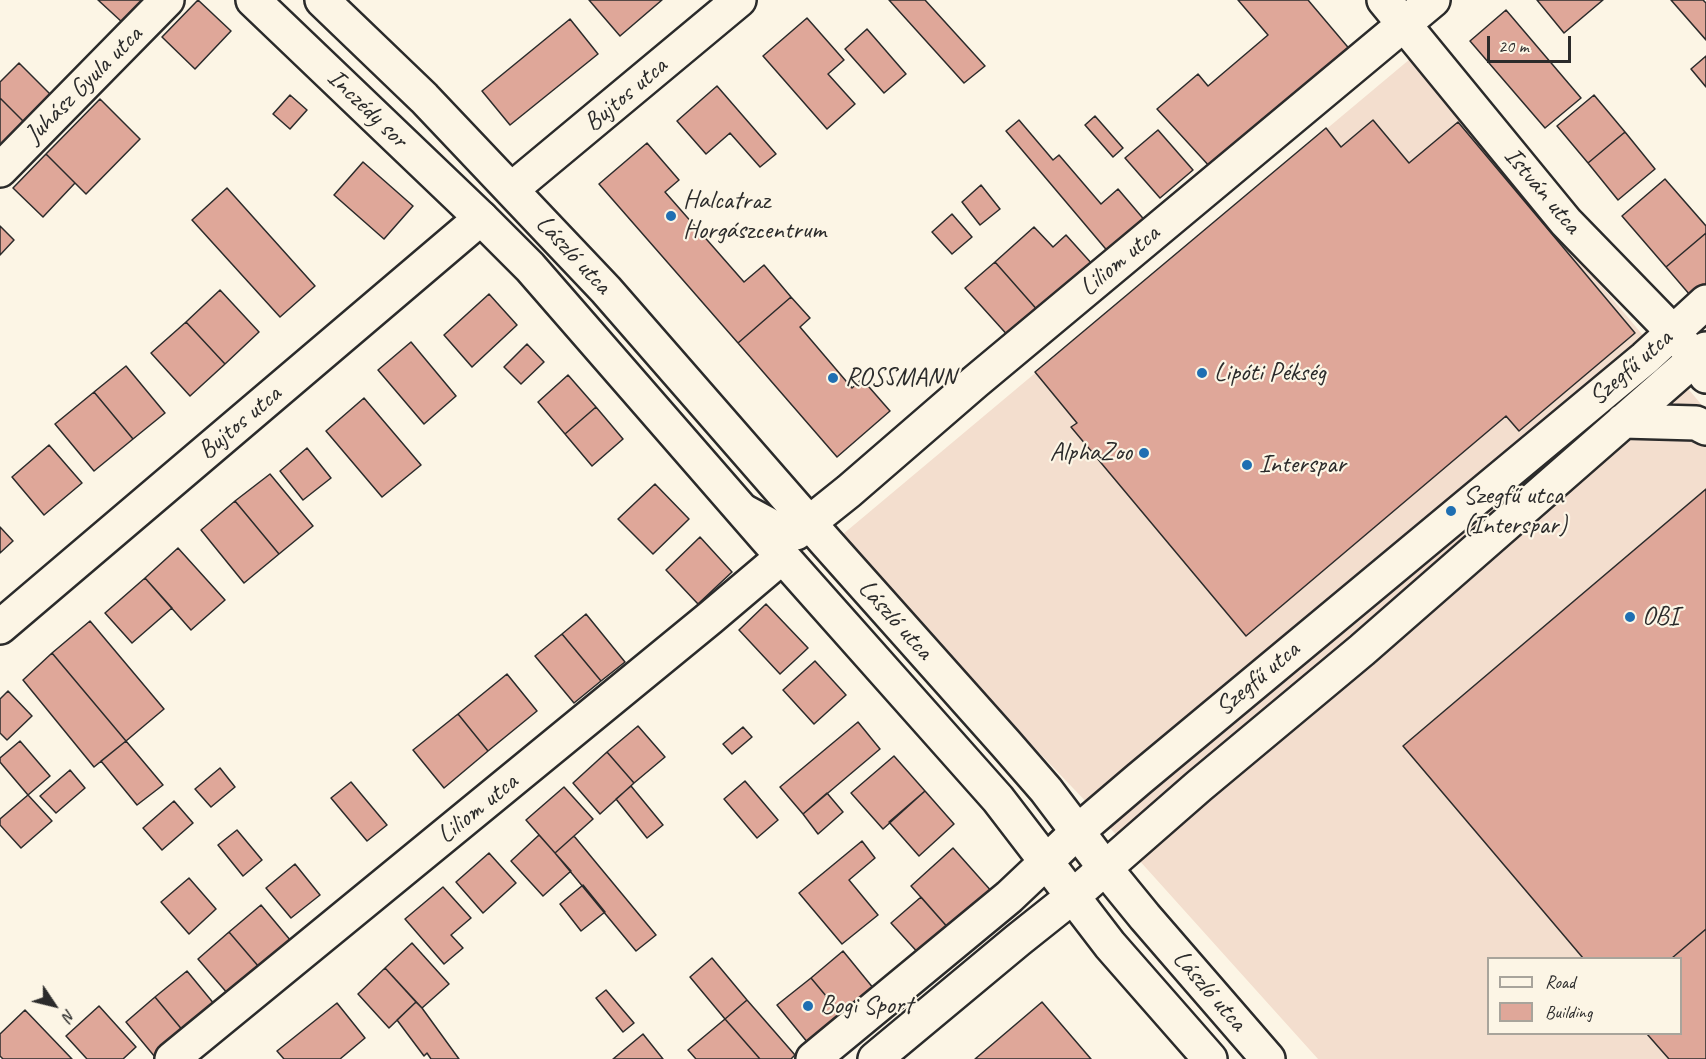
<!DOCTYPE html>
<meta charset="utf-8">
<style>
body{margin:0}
#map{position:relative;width:1706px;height:1059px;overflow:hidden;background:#fcf5e5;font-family:Caveat,sans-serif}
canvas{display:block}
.legend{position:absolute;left:1487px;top:957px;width:195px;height:78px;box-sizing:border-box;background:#fcf5e5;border:2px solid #a8a49b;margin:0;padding:8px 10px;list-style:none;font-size:18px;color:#2b2b2b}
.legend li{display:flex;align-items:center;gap:12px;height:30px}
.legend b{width:30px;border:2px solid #a8a49b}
.north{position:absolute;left:24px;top:975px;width:60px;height:60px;-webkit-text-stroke:4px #fcf5e5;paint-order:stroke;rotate:125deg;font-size:16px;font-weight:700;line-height:24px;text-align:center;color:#2b2b2b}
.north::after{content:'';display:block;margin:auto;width:21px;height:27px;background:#2b2b2b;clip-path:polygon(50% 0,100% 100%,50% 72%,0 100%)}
.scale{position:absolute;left:1487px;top:36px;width:84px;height:27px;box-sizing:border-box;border:3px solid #2b2b2b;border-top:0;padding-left:8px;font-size:18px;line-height:21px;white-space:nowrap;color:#2b2b2b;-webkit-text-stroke:4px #fcf5e5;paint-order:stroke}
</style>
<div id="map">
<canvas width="1706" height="1059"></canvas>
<ul class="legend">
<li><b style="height:8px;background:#fcf5e5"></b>Road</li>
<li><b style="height:16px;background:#dfa799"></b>Building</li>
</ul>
<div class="north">N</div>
<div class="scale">20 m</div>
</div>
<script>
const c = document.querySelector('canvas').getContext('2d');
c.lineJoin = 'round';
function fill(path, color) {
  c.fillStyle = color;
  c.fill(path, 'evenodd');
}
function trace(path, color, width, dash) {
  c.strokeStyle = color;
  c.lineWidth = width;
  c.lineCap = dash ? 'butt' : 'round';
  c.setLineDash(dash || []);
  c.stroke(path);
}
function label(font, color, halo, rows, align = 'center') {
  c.font = font + ' Caveat,sans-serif';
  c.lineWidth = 4.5;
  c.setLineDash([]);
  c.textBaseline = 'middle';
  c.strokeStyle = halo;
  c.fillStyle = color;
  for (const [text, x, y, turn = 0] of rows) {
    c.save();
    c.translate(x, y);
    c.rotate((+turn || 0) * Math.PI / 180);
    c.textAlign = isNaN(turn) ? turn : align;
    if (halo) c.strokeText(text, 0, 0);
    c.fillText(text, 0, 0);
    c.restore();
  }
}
const built = new Path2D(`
 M 1410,59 L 1706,410 L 1706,1059 L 1318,1059 L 1093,809 L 836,540 ZM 1488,958 L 1680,958 L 1680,1034 L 1488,1034 Z`);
const building = new Path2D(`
 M 98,0 L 143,0 L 123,23 Z
 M 198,0 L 231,31 L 195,69 L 162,37 Z
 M 589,0 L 662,0 L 620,36 Z
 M 889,0 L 925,0 L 985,66 L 964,83 Z
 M 1238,0 L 1308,0 L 1352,52 L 1211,168 L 1157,109 L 1198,74 L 1208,86 L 1268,35 Z
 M 1537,0 L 1603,0 L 1564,33 Z
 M 1671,0 L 1703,0 L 1706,3 L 1706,40 Z
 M 1506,10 L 1581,98 L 1545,128 L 1470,41 Z
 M 807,18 L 844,60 L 828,74 L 855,104 L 827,129 L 763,56 Z
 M 570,19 L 598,54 L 510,125 L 482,91 Z
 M 867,29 L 906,74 L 884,93 L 845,49 Z
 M 1706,56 L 1706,87 L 1691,69 Z
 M 19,63 L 51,95 L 24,122 L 0,98 L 0,82 Z
 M 717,86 L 776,154 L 760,167 L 730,133 L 706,154 L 677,121 Z
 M 290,95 L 307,110 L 290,129 L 273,114 Z
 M 1594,95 L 1625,132 L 1588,163 L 1557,126 Z
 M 0,98 L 24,122 L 0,146 Z
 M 100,99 L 140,139 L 86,194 L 46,154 Z
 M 1095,116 L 1123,148 L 1113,157 L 1085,125 Z
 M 1019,120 L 1053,160 L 1059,155 L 1101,204 L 1118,189 L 1147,223 L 1110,254 L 1006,131 Z
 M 1373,120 L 1409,163 L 1458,122 L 1635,333 L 1519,431 L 1506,416 L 1246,636 L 1071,427 L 1077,423 L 1035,372 L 1326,128 L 1341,147 Z
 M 1158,130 L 1193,170 L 1160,198 L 1125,158 Z
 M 1625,132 L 1655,169 L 1618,200 L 1588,163 Z
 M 647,143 L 679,180 L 665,192 L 744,282 L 764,265 L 791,297 L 738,343 L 599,184 Z
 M 46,154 L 75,183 L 43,217 L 13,188 Z
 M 363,162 L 413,206 L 384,239 L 334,195 Z
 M 1665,179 L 1706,226 L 1706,233 L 1666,267 L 1622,216 Z
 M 981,185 L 1000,209 L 980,225 L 962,202 Z
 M 227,188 L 315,286 L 280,317 L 192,220 Z
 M 952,214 L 972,237 L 952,254 L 932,232 Z
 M 0,226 L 14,240 L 0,255 Z
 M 1034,227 L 1053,247 L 1066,235 L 1093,265 L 1040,313 L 995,262 Z
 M 1706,233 L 1706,294 L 1696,302 L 1666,267 Z
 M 995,262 L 1040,313 L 1011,339 L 965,288 Z
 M 220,290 L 259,332 L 225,364 L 186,322 Z
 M 489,294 L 517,325 L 472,367 L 444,335 Z
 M 791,297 L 810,318 L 800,327 L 852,388 L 862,379 L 890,411 L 837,457 L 738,343 Z
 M 186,322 L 225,364 L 190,396 L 151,353 Z
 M 411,342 L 456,396 L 424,424 L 378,370 Z
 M 527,344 L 544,362 L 521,384 L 504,367 Z
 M 126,366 L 165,413 L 133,439 L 94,392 Z
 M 568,375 L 596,407 L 565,434 L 538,402 Z
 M 94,392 L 133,439 L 94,471 L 55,424 Z
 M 364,398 L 421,465 L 382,497 L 326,431 Z
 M 596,407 L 623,439 L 592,466 L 565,434 Z
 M 49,445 L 82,483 L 44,515 L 12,477 Z
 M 307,448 L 331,478 L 303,500 L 280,471 Z
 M 270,474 L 313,526 L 279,554 L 235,501 Z
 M 655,484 L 689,519 L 653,554 L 618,519 Z
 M 1706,489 L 1706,929 L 1672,958 L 1583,958 L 1403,746 Z
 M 235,501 L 279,554 L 244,583 L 201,530 Z
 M 0,527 L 13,541 L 0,553 Z
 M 700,537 L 732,572 L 698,604 L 666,570 Z
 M 178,548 L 225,600 L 191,630 L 145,578 Z
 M 145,578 L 172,608 L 132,643 L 105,613 Z
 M 766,604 L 808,648 L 780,674 L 739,630 Z
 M 586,614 L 625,662 L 601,681 L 562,634 Z
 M 90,621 L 164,709 L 126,741 L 52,653 Z
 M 562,634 L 601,681 L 574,703 L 535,656 Z
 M 52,653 L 126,741 L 94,767 L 23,680 Z
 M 815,661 L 846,695 L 814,724 L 783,690 Z
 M 507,674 L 537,711 L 488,751 L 458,714 Z
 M 8,691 L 32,716 L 7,740 L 0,733 L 0,699 Z
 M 458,714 L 488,751 L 444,788 L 413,750 Z
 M 858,722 L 880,749 L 803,814 L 780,787 Z
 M 638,726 L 665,757 L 634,783 L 607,752 Z
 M 743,727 L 752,737 L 732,754 L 723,744 Z
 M 20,741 L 50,776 L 28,795 L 0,762 L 0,758 Z
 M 126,741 L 163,785 L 137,805 L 101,761 Z
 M 607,752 L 634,783 L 600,814 L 573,783 Z
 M 894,756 L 925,791 L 883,829 L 851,793 Z
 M 220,768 L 235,787 L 211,807 L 195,789 Z
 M 70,770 L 85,788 L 56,813 L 40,796 Z
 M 745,781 L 778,820 L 757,838 L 724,799 Z
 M 351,782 L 387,825 L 367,841 L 331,798 Z
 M 631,786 L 663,825 L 647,838 L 616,799 Z
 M 564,787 L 593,819 L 555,853 L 526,820 Z
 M 925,791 L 954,824 L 919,856 L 889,822 Z
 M 827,793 L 843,812 L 818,834 L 803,814 Z
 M 28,795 L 52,821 L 21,848 L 0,825 L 0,819 Z
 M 174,801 L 193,823 L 162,850 L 143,828 Z
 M 237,830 L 262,860 L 243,876 L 218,845 Z
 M 539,835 L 571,871 L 543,896 L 511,861 Z
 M 574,836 L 656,935 L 636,951 L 555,853 Z
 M 862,841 L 875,858 L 849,880 L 878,915 L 842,944 L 799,893 Z
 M 953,848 L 993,893 L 950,930 L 911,886 Z
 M 489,853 L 516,883 L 483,913 L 456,882 Z
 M 295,864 L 320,895 L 291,918 L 266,888 Z
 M 189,878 L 216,909 L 189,934 L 161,902 Z
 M 583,885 L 605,912 L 581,931 L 560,904 Z
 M 443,887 L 471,918 L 451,935 L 463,948 L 444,964 L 405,919 Z
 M 921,897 L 950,930 L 921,956 L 891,923 Z
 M 261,905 L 291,941 L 259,967 L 229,932 Z
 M 1706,929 L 1706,1059 L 1669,1059 L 1647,1034 L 1680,1034 L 1680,958 L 1672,958 Z
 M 229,932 L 259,967 L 228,994 L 198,959 Z
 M 412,943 L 449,984 L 422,1008 L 385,968 Z
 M 843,951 L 874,989 L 842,1015 L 811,978 Z
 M 712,958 L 747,1000 L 725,1019 L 690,977 Z
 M 385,968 L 416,1002 L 389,1028 L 358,994 Z
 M 187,971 L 215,1005 L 184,1032 L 155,997 Z
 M 811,978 L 842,1015 L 808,1043 L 777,1005 Z
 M 606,990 L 634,1023 L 623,1032 L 596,998 Z
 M 155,997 L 184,1032 L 155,1057 L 126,1022 Z
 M 747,1000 L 795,1055 L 791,1059 L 760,1059 L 725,1019 Z
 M 416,1002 L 422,1008 L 459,1059 L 431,1059 L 427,1053 L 424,1056 L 397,1020 Z
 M 1042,1002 L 1091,1059 L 975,1059 Z
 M 337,1003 L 365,1038 L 340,1059 L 284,1059 L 277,1051 Z
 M 99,1006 L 136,1047 L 123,1059 L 87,1059 L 66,1036 Z
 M 25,1010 L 72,1059 L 3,1059 L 0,1056 L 0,1034 Z
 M 725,1019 L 760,1059 L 696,1059 L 688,1050 Z
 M 643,1034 L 663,1059 L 613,1059 Z`);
const minor = new Path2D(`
 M 1384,0 L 1566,222 L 1673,332 L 1695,358 L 1706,376
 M 0,170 L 167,0
 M 512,189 L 739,0
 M 745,512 L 784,533 L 796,533 L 809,523 L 849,491 L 975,382 L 1433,0
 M 0,627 L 481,218
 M 172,1059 L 710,618 L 782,557
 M 813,1059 L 1009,897 L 1046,862
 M 875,1059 L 1018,940 L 1072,897`);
const tertiary = new Path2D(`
 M 1623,421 L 1696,423 L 1706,428
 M 1046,862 L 1077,832 L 1139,779 L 1645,358 L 1706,302
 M 1072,897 L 1199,786 L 1362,650 L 1706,349`);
const primary = new Path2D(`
 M 253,0 L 481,218 L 530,267 L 766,538 L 998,799 L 1110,945 L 1210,1059
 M 322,0 L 424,98 L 606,290 L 825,541 L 1006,744 L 1046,790 L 1105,868 L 1145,917 L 1268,1059`);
const markers = [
 [671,216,6,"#1f6fb2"],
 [1202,373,6,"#1f6fb2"],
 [833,378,6,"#1f6fb2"],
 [1144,453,6,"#1f6fb2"],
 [1247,465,6,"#1f6fb2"],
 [1451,511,6,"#1f6fb2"],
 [1630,617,6,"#1f6fb2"],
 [808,1006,6,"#1f6fb2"]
];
const streetNames = [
 ["Juhász Gyula utca",84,85,-45],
 ["Bujtos utca",626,95,-40],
 ["Inczédy sor",367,109,44],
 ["István utca",1542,191,50],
 ["László utca",573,255,47],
 ["Liliom utca",1120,261,-40],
 ["Szegfű utca",1631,368,-41],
 ["Bujtos utca",240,423,-40],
 ["László utca",895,620,48],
 ["Szegfű utca",1258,679,-40],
 ["Liliom utca",478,809,-39],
 ["László utca",1209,991,49]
];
const poiNames = [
 ["Halcatraz",683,201],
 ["Horgászcentrum",683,231],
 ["Lipóti Pékség",1214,373],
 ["ROSSMANN",845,378],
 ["AlphaZoo",1132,453,"right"],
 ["Interspar",1259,465],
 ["Szegfű utca",1463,496],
 ["(Interspar)",1463,526],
 ["OBI",1642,617],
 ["Bogi Sport",820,1006]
];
fill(built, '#f3dece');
fill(building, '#dfa799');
trace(building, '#2b2b2b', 1.5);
trace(minor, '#2b2b2b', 38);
trace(tertiary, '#2b2b2b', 38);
trace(primary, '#2b2b2b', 38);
trace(minor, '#fcf5e5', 33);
trace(tertiary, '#fcf5e5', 33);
trace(primary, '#fcf5e5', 33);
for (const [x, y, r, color] of markers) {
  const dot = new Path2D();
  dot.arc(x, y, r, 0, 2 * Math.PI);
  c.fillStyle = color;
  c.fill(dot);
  trace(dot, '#fcf5e5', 2);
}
label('26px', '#2b2b2b', '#fcf5e5', streetNames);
label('26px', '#2b2b2b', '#fcf5e5', poiNames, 'left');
</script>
